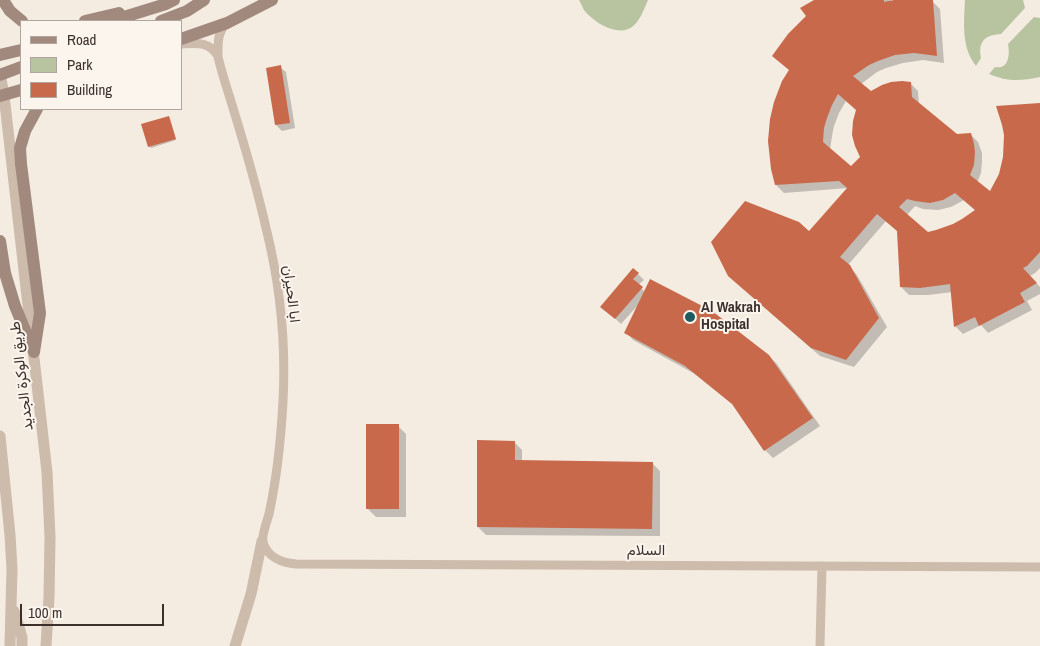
<!DOCTYPE html>
<meta charset="utf-8">
<style>
body{margin:0}
#map{position:relative;width:1040px;height:646px;overflow:hidden;background:#f4ebe1;font-family:"Archivo Narrow",sans-serif}
canvas{display:block}
.legend{position:absolute;left:20px;top:20px;width:162px;height:90px;box-sizing:border-box;background:#fbf5ee;border:1px solid #aea6a0;margin:0;padding:6px 9px;list-style:none;font-size:15px;color:#3b302b}
.legend li{display:flex;align-items:center;gap:10px;height:25px}
.legend b{width:25px;border:1px solid #aea6a0}
.scale{position:absolute;left:20px;top:604px;width:144px;height:22px;box-sizing:border-box;border:2px solid #3b302b;border-top:0;padding-left:6px;font-size:15px;line-height:18px;white-space:nowrap;color:#3b302b;-webkit-text-stroke:4px #fbf5ee;paint-order:stroke}
</style>
<div id="map">
<canvas width="1040" height="646"></canvas>
<ul class="legend">
<li><b style="height:6px;background:#a18a7d"></b>Road</li>
<li><b style="height:14px;background:#b8c4a0"></b>Park</li>
<li><b style="height:14px;background:#c8694b"></b>Building</li>
</ul>
<div class="scale">100 m</div>
</div>
<script>
const c = document.querySelector('canvas').getContext('2d');
c.lineJoin = 'round';
function fill(path, color) {
  c.fillStyle = color;
  c.fill(path, 'evenodd');
}
function trace(path, color, width, dash) {
  c.strokeStyle = color;
  c.lineWidth = width;
  c.lineCap = dash ? 'butt' : 'round';
  c.setLineDash(dash || []);
  c.stroke(path);
}
function label(font, color, halo, rows, align = 'center') {
  c.font = font + ' "Archivo Narrow",Vazirmatn,sans-serif';
  c.lineWidth = 4;
  c.setLineDash([]);
  c.textBaseline = 'middle';
  c.strokeStyle = halo;
  c.fillStyle = color;
  for (const [text, x, y, turn = 0] of rows) {
    c.save();
    c.translate(x, y);
    c.rotate((+turn || 0) * Math.PI / 180);
    c.textAlign = isNaN(turn) ? turn : align;
    if (halo) c.strokeText(text, 0, 0);
    c.fillText(text, 0, 0);
    c.restore();
  }
}
const green = new Path2D(`
 M 579,0 L 648,0 C 644,9 640,21 632,27 C 618,37 594,23 584,10 C 582,7 581,3 579,0 Z
 M 965,0 L 1023,0 L 1025,8 L 1001,34 C 984,35 978,42 981,58 L 976,66 C 961,47 964,22 965,0 Z
 M 1034,17 L 1040,18 L 1040,77 C 1021,81 1008,82 989,74 L 995,67 C 1009,70 1010,54 1008,44 Z`);
const shadow = new Path2D(`
 M 817,0 L 891,0 L 891,2 L 919,0 L 932,1 L 940,9 L 944,63 L 923,60 L 903,63 L 886,68 L 877,72 L 861,84 L 870,93 L 910,83 L 918,91 L 919,105 L 957,136 L 970,134 L 978,142 L 982,153 L 982,161 L 981,173 L 977,183 L 990,193 L 1040,104 L 1040,268 L 1035,273 L 1030,276 L 1040,287 L 1040,294 L 1027,301 L 1032,310 L 988,333 L 981,325 L 963,334 L 955,326 L 952,292 L 928,295 L 909,295 L 901,287 L 898,231 L 886,221 L 848,265 L 857,275 L 887,327 L 854,367 L 820,356 L 738,284 L 810,233 L 848,188 L 784,193 L 776,185 L 790,71 L 808,16 ZM 846,101 L 858,110 L 862,157 L 851,168 L 830,150 L 832,136 L 834,126 L 839,113 ZM 964,200 L 976,211 L 954,225 L 928,233 L 907,215 L 915,206 L 923,209 L 938,210 L 951,207 Z
 M 280,67 L 286,72 L 295,128 L 282,131 L 276,125 Z
 M 169,118 L 170,119 L 176,140 L 151,148 L 149,146 Z
 M 638,274 L 644,280 L 638,285 L 645,292 L 769,356 L 777,364 L 820,426 L 773,458 L 765,450 L 735,406 L 695,374 L 633,340 L 626,332 L 638,305 L 621,324 L 602,306 Z
 M 398,426 L 406,434 L 406,517 L 376,517 L 368,509 Z
 M 514,442 L 522,450 L 522,462 L 652,463 L 660,471 L 660,536 L 486,535 L 478,527 Z`);
const building = new Path2D(`
 M 814,0 L 884,0 L 884,2 L 894,0 L 933,0 L 937,56 L 914,53 L 895,55 L 878,61 L 869,65 L 853,76 L 871,91 L 882,85 L 891,82 L 902,81 L 911,82 L 912,97 L 957,134 L 971,133 L 974,144 L 975,152 L 974,165 L 970,175 L 990,191 L 999,174 L 1003,157 L 1004,135 L 1002,125 L 996,106 L 1040,103 L 1040,252 L 1027,266 L 1023,268 L 1037,283 L 1020,293 L 1025,302 L 979,326 L 975,317 L 954,327 L 950,284 L 920,288 L 900,287 L 897,231 L 877,214 L 840,257 L 850,265 L 879,318 L 846,360 L 811,348 L 728,276 L 711,242 L 745,201 L 799,222 L 809,231 L 847,188 L 839,181 L 775,185 L 771,169 L 768,141 L 770,119 L 774,102 L 782,81 L 789,70 L 772,56 L 788,34 L 806,16 L 800,8 ZM 838,94 L 856,110 L 853,121 L 852,135 L 855,146 L 860,157 L 851,166 L 823,142 L 824,128 L 827,118 L 832,105 ZM 955,193 L 975,210 L 962,219 L 953,224 L 936,230 L 928,232 L 899,207 L 907,199 L 915,201 L 930,203 L 943,200 Z
 M 281,65 L 290,123 L 275,125 L 266,68 Z
 M 169,116 L 176,139 L 148,147 L 141,124 Z
 M 633,268 L 639,273 L 633,279 L 643,287 L 615,319 L 600,307 Z
 M 650,279 L 712,311 L 769,355 L 813,418 L 764,451 L 732,404 L 685,366 L 624,333 Z
 M 366,424 L 399,424 L 399,509 L 366,509 Z
 M 477,440 L 515,441 L 515,460 L 653,462 L 652,529 L 477,527 Z`);
const minor = new Path2D(`
 M 226,24 C 217,33 218,44 218,57 C 222,74 228,91 233,108 C 245,147 257,188 266,228 C 280,284 286,344 283,401 C 281,439 277,477 269,514 C 267,521 261,537 263,543 C 268,557 282,563 296,564 L 1040,567
 M 181,44 C 197,43 209,41 218,56
 M 820,646 L 822,566`);
const tertiary = new Path2D(`
 M 0,74 L 4,95 L 47,472 L 50,537 L 49,597 L 46,646
 M 0,436 L 10,535 L 12,569 L 10,646
 M 14,611 L 22,637 L 22,646
 M 235,646 L 251,594 L 262,541`);
const secondary = new Path2D(`
 M 3,0 L 10,11 L 22,21
 M 85,21 L 119,13
 M 111,21 L 166,4 L 174,0
 M 161,21 L 187,11 L 204,0
 M 181,39 L 227,23 L 272,0
 M 0,55 L 21,50
 M 0,75 L 21,67
 M 0,96 L 21,90
 M 0,241 L 5,273 L 15,306 L 34,352
 M 34,352 L 40,313 L 21,164 L 20,148 L 25,131 L 37,109`);
const markers = [
 [690,317,6,"#1f5a5e"]
];
const streetNames = [
 ["ابا الحيران",291,294,83],
 ["طريق الوكرة الجديد",22,376,-97],
 ["السلام",646,551]
];
const poiNames = [
 ["Al Wakrah",701,308],
 ["Hospital",701,325]
];
fill(green, '#b8c4a0');
fill(shadow, '#0003');
fill(building, '#c8694b');
trace(minor, '#cdbbac', 9);
trace(tertiary, '#cdbbac', 11);
trace(secondary, '#a18a7d', 12);
for (const [x, y, r, color] of markers) {
  const dot = new Path2D();
  dot.arc(x, y, r, 0, 2 * Math.PI);
  c.fillStyle = color;
  c.fill(dot);
  trace(dot, '#fbf5ee', 2);
}
label('15px', '#3b302b', '#fbf5ee', streetNames);
label('bold 15px', '#3b302b', '#fbf5ee', poiNames, 'left');
</script>
